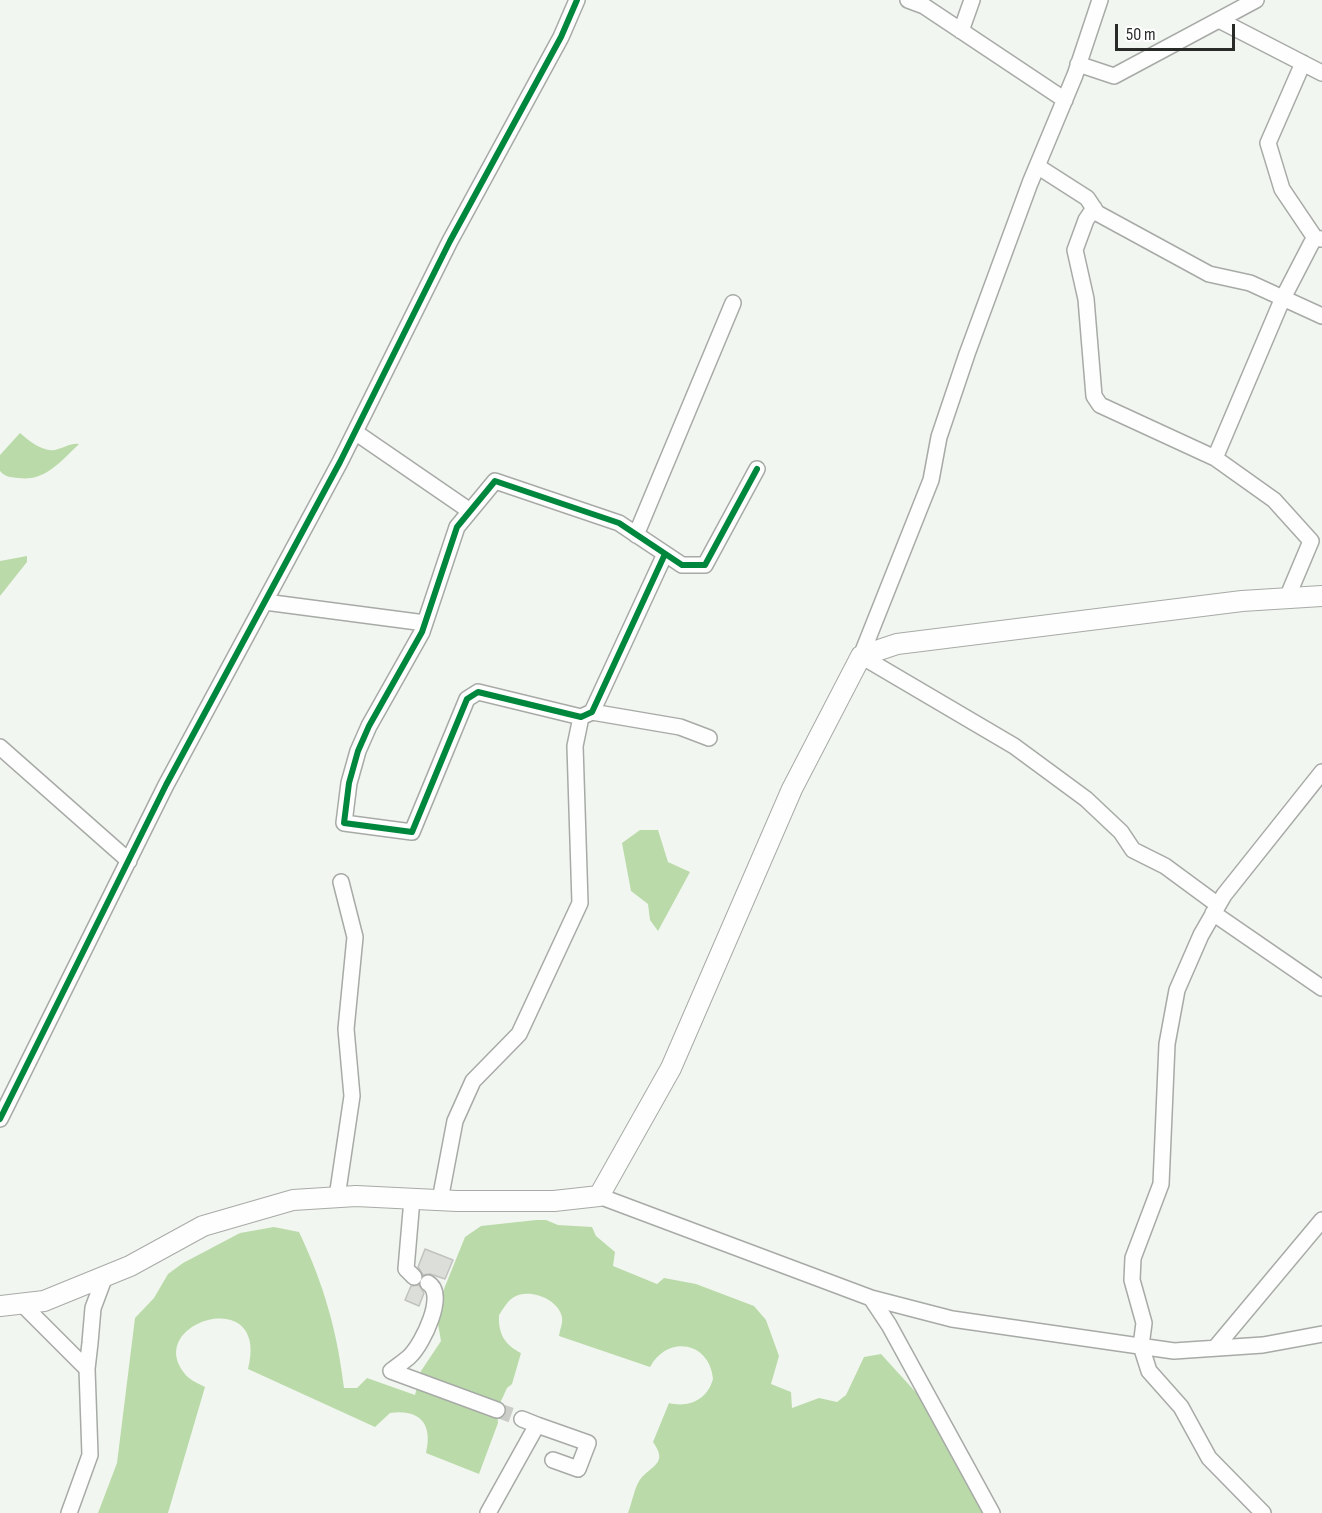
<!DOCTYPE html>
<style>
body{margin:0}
#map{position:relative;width:1322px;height:1513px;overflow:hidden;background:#f2f6f0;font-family:"Sofia Sans Condensed",sans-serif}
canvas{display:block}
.scale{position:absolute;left:1115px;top:24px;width:120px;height:27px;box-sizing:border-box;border:3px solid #282a27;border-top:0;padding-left:8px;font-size:18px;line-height:21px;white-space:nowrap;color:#282a27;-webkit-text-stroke:4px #fff;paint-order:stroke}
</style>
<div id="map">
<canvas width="1322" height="1513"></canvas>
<div class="scale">50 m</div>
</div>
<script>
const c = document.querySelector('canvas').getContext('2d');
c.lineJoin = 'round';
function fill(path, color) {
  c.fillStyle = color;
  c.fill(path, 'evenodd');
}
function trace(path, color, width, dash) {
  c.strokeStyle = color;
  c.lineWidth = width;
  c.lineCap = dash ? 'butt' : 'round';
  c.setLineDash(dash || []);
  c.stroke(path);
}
const water = new Path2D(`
 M 20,433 C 29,441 43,452 55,450 C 64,448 70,443 79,444 C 61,461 45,482 18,478 C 10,477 5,477 0,471 L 0,455 Z
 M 27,556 L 27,562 L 0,596 L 0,561 Z
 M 640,830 L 658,830 L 668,862 L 690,872 L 658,931 L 650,920 L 648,904 L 631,891 L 622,843 Z
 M 536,1220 L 546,1220 L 558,1225 L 592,1227 L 596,1236 L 615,1252 L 613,1266 L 657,1284 L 664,1278 L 696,1284 L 754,1306 L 766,1320 L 779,1356 L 771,1384 L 791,1392 L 792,1408 L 819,1398 L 837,1402 L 846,1395 L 864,1357 L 881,1354 L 922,1399 L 983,1513 L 628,1513 C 632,1503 635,1484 642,1477 C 655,1464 667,1462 653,1442 L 669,1403 C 689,1408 707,1400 713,1379 C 710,1342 668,1334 650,1367 L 559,1336 C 560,1329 563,1323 562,1317 C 558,1299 530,1288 514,1297 C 508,1300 503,1309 499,1315 C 498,1334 505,1345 521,1353 L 512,1384 L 507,1388 L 497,1410 L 498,1423 L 479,1474 L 426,1453 C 433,1424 420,1409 390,1413 L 375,1427 L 248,1369 C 271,1280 135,1325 189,1378 C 194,1382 200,1384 205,1387 L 168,1513 L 98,1513 L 117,1463 L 135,1318 L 154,1298 L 168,1274 L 183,1263 L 240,1233 L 274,1227 L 299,1232 C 324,1285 337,1330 344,1388 L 357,1388 L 367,1378 L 415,1395 L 421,1371 L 441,1341 L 438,1324 L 444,1289 L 465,1237 L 481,1226 Z`);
const building = new Path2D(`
 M 425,1249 L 453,1260 L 445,1279 L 430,1274 L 423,1275 L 418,1267 Z
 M 419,1285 L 424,1293 L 419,1306 L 405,1300 L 411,1286 Z`);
const minorTunnel = new Path2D(`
 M 497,1410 L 522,1419`);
const minor = new Path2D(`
 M 908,0 L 924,6 L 1065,100
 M 1100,0 L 1075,75 L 1030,183 L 967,354 L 939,437 L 931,480 L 861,656 L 1014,746 L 1086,799 L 1121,832 L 1133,850 L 1165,866 L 1218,905
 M 1219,20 L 1322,73
 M 961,31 L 972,0
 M 1303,63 L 1268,143 L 1282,189 L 1315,238
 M 1078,64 L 1114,76 L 1256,0
 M 1037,166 L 1087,198 L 1097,213 L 1209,274 L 1250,283 L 1322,316
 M 1094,208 L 1086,220 L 1075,250 L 1086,299 L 1094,396 L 1100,405 L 1215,458 L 1274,500 L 1311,541 L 1287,598
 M 355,432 L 470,511
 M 1215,458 L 1282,300 L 1311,244 L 1315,238 L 1322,239
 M 636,535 L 733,303
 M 665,554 L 592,712 L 581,717 L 478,692 L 467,699 L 412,832 L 344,823 L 349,783 L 358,751 L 369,726 L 422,632 L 457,527 L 495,481 L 619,523 L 682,565 L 705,565 L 757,469
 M 265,602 L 425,623
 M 592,712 L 680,727 L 709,738
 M 0,747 L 129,861
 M 1213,913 L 1322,988
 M 0,1119 L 166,785 L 340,462 L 450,241 L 561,37 L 577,0
 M 599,1196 L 871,1298 L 889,1325 L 992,1513
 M 337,1197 L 352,1096 L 346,1029 L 355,937 L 341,882
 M 412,1199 L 406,1269 L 414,1277
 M 440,1200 L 455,1121 L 473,1081 L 519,1034 L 580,903 L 575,746 L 581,717
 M 428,1283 C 447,1294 423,1343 410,1356 C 405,1361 397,1366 391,1371 L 497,1410
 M 871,1298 L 952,1319 L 1174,1351 L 1263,1345 L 1322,1334
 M 21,1303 L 87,1369
 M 1215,1348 L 1322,1220
 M 537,1425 L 588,1443 L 578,1469 L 553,1460
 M 69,1513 L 90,1455 L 87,1369 L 90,1343 L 93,1308 L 105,1276
 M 488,1513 L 537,1425 L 522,1419
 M 1263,1513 L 1209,1458 L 1181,1407 L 1149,1371 L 1141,1346 L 1144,1323 L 1132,1280 L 1133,1258 L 1161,1184 L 1167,1044 L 1177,990 L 1201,935 L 1224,895 L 1322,772`);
const major = new Path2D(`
 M 0,1306 L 44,1301 L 130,1266 L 203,1226 L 293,1200 L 356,1196 L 457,1201 L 554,1201 L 599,1196 L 671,1068 L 792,789 L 861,656 L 897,644 L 1242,601 L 1322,596`);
const cycleway = new Path2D(`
 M 665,554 L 592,712 L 581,717 L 478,692 L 467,699 L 412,832 L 344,823 L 349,783 L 358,751 L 369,726 L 422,632 L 457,527 L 495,481 L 619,523 L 682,565 L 705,565 L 757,469
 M 0,1119 L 166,785 L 340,462 L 450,241 L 561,37 L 577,0`);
fill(water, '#badba9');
fill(building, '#dcdeda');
trace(building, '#c0c3bf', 1.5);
trace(minorTunnel, '#cacdc8', 15, [15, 8]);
trace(minor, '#a7aaa6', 18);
trace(major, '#a7aaa6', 22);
trace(minor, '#fdfefd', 15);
trace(major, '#fdfefd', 20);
trace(cycleway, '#00873e', 6);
</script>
